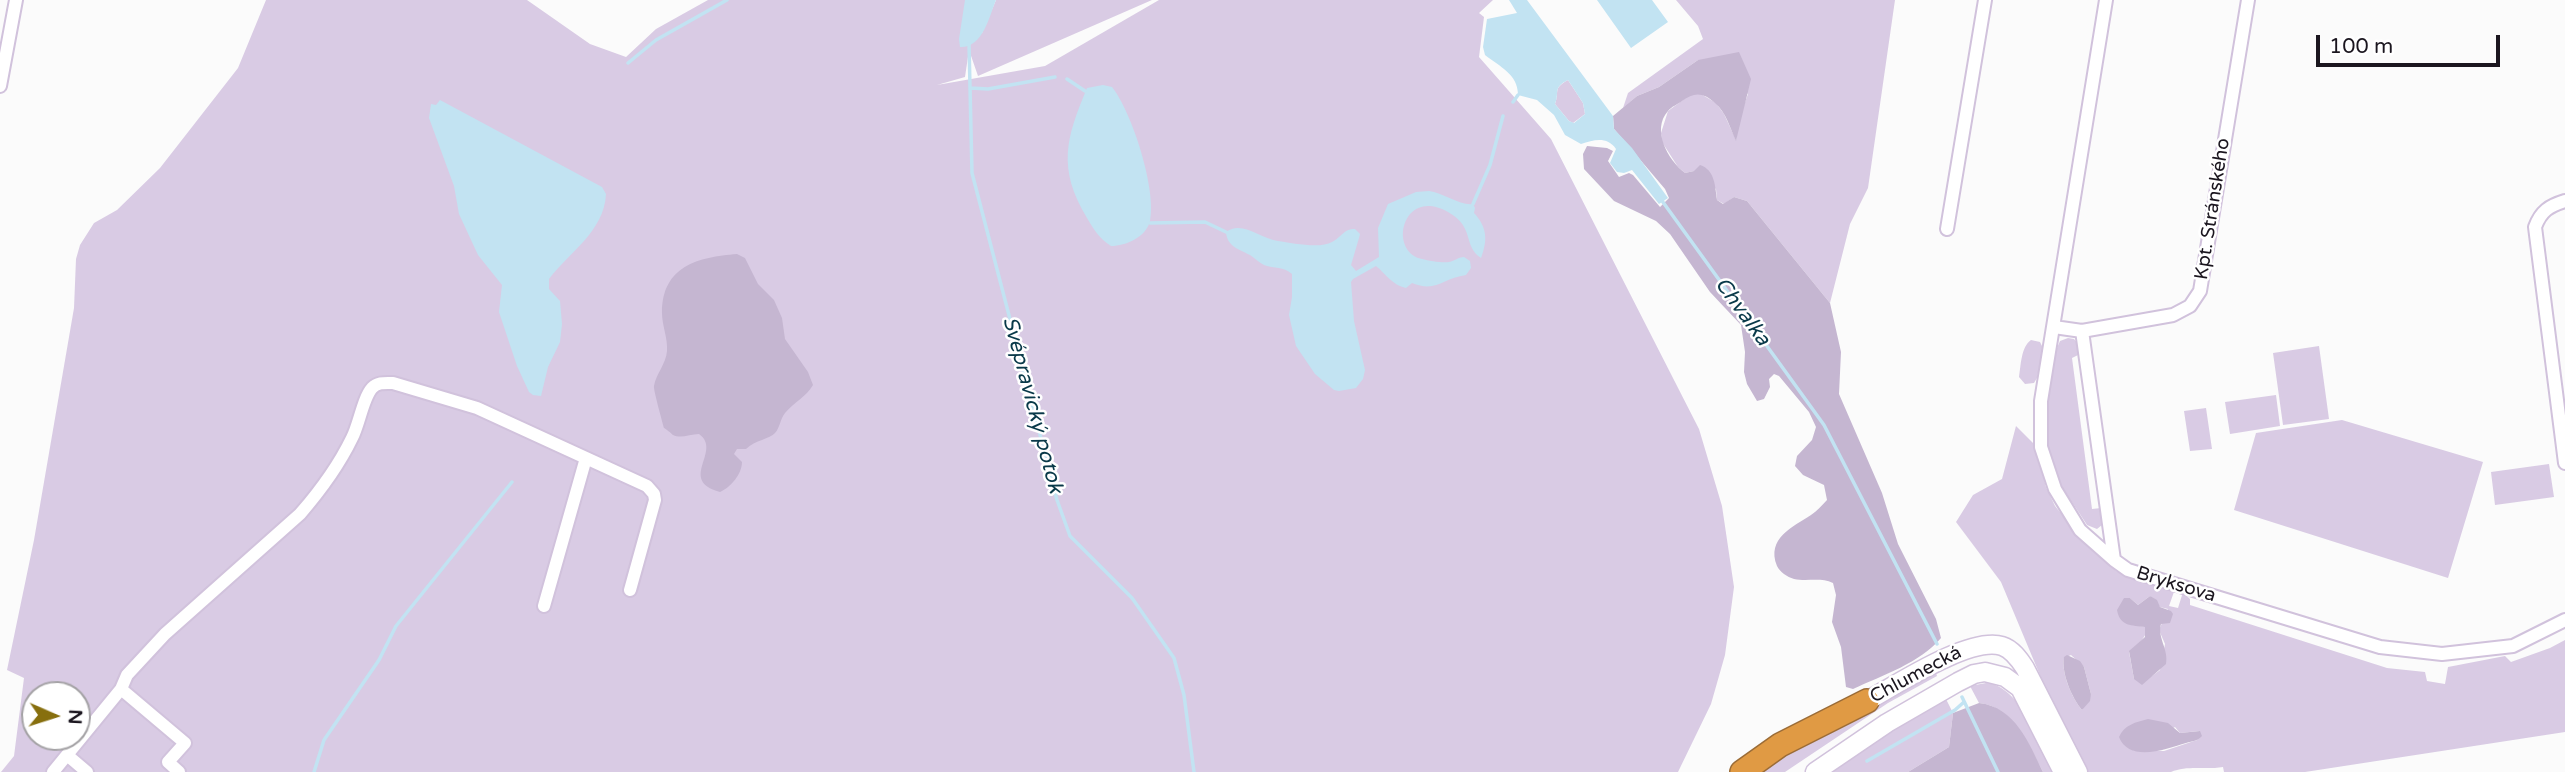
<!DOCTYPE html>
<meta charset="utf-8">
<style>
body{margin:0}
#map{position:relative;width:2565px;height:772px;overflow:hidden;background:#fbfbfb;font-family:"Varela Round",sans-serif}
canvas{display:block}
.north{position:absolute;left:21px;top:681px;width:70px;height:70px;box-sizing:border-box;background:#fff;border:2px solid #a4a2a5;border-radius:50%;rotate:93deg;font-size:19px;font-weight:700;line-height:28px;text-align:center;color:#1b161f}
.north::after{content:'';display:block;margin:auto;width:24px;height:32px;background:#876f0e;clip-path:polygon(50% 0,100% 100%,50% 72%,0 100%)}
.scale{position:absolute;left:2316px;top:35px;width:184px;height:32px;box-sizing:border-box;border:4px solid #1b161f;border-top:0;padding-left:9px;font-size:21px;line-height:24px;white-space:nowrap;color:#1b161f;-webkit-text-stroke:5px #fff;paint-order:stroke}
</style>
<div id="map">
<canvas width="2565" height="772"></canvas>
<div class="north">N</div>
<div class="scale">100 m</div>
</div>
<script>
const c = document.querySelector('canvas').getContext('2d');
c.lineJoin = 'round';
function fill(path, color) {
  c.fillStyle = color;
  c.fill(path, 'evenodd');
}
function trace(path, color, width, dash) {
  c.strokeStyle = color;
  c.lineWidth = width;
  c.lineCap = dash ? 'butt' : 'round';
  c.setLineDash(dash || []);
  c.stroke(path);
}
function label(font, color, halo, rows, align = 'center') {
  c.font = font + ' "Varela Round",sans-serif';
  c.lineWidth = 5;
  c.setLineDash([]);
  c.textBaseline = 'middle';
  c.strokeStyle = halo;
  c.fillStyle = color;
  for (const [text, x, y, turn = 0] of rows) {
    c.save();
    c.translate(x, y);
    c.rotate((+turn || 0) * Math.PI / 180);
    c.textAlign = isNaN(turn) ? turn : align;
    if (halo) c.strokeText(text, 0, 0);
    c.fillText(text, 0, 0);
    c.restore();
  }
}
const green = new Path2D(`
 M 266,0 L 527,0 L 590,44 L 626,57 L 656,29 L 708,0 L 965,0 L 965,7 L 982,33 L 996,0 L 1152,0 L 978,76 L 969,50 L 965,77 L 937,85 L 1045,66 L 1159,0 L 1493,0 L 1479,13 L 1484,17 L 1479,57 L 1551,139 L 1699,429 L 1722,506 L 1734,587 L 1725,655 L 1711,704 L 1678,772 L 1,772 L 14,756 L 24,678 L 7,670 L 34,540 L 74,308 L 76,259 L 80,245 L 94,223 L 117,210 L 160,168 L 238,68 ZM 35,695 L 77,695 L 77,737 L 35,737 Z
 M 1676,0 L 1895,0 L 1868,188 L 1850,224 L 1830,303 L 1747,201 L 1734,197 L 1724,204 L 1717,200 L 1716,189 L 1694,171 L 1685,173 L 1678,167 L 1662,142 L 1661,133 L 1668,111 L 1691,94 L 1701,94 L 1716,103 L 1724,114 L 1736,140 L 1740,116 L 1748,94 L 1698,60 L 1659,87 L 1637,96 L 1623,108 L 1628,93 L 1703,39 L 1698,26 Z
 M 1568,80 L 1583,103 L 1585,114 L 1573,123 L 1569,121 L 1555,104 C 1560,91 1552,89 1568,80 Z
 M 2068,338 L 2074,339 L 2079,345 L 2078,355 L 2072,358 L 2092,509 L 2101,508 L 2102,525 L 2097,529 L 2087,525 C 2077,509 2064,492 2056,474 C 2042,446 2046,369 2060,341 Z
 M 2031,340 L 2040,342 L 2043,348 L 2037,378 L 2034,383 L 2025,384 L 2019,377 C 2021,365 2021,347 2031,340 Z
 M 2319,346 L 2329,419 L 2283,425 L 2273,353 Z
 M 2276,395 L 2280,426 L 2230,434 L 2225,402 Z
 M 2206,408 L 2212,449 L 2190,451 L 2184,411 Z
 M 2342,420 L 2483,462 L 2448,578 L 2234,510 L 2256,433 Z
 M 2016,426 L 2035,445 L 2046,487 L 2055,506 L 2088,547 L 2116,571 L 2175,589 L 2169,606 L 2178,608 L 2183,592 L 2190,599 L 2190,605 L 2387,668 L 2425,672 L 2427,681 L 2445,684 L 2448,667 L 2505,656 L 2511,662 L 2550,648 L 2565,640 L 2565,732 L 2305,772 L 2224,772 L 2223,767 C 2205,770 2187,765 2171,772 L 2086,772 L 2052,704 L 2001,582 L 1956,522 L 1973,495 L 2002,479 ZM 2150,596 L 2160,607 L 2168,609 L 2159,630 L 2165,644 L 2160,670 L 2152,676 L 2134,679 L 2129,652 L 2142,640 L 2147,632 L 2145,627 L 2140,626 L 2130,598 L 2138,605 ZM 2071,655 L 2084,667 L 2091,694 L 2082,710 C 2072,698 2061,673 2064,658 ZM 2175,727 L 2180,733 L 2199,731 L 2197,740 L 2164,751 L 2133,751 Z
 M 2549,464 L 2554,497 L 2495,505 L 2491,472 Z
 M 1936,673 L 1937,676 L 1888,703 L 1785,772 L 1758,772 L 1779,757 Z
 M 1986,683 C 2020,685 2041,745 2056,772 L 2043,772 C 2030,746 2012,706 1979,703 L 1970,686 Z
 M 1946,699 L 1953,713 L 1949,747 L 1908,772 L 1827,772 L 1883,734 Z`);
const forest = new Path2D(`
 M 1739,52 L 1751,79 L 1736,141 C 1730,128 1726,112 1715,103 C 1703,92 1694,92 1682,101 C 1678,104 1671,107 1668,111 C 1651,130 1668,160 1685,173 L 1694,171 L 1700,165 C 1715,170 1715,186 1717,200 L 1723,204 L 1734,197 L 1747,201 L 1830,303 L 1841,352 L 1839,394 L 1882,493 L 1898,544 L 1936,619 L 1941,638 C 1920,663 1883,675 1853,689 L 1846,687 L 1841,647 L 1832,622 L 1836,595 L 1833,583 C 1820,577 1807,582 1794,579 C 1787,577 1780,572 1777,566 C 1766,538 1793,527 1811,515 C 1817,511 1822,505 1827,500 L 1824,485 L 1803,475 L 1795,466 L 1797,456 L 1812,440 L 1816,427 L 1809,412 L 1779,376 L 1774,374 L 1769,379 L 1770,387 L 1764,399 L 1757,401 L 1747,384 L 1744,372 L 1745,352 L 1741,325 L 1710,292 L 1670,234 L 1656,221 L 1614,201 L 1584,169 L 1583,154 L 1587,146 L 1607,148 L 1613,151 L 1608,161 L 1619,177 L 1629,173 L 1633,175 L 1660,207 L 1669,198 L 1665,189 L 1614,129 L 1613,116 L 1637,96 L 1659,87 L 1698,60 Z
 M 737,254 L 745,258 L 758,284 L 774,300 L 782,318 L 785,339 L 808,372 L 813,385 C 806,397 794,402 785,413 C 780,419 780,428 775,433 C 770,439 755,440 746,449 L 737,449 L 734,454 L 742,462 C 742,474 731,487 720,492 C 677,480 723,451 699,434 C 690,434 681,439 673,435 C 672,434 665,428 664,428 C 663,424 653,389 654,386 C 656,374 666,364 667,351 C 668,338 662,326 662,313 C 662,266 698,257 737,254 Z
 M 2150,596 L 2157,600 L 2160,607 L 2171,611 L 2173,614 L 2170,623 L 2161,624 C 2157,638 2169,649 2166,664 L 2142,685 L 2134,679 L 2129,651 L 2145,637 L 2145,627 C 2132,625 2120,627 2117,610 L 2124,598 L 2130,598 L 2138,605 Z
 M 2067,655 L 2080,661 L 2084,667 L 2091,694 L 2090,701 L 2082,710 C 2072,698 2061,673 2064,657 Z
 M 1979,703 C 2015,707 2029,743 2043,772 L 1908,772 L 1949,747 L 1953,713 Z
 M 2148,719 L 2168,723 L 2180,733 L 2200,731 L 2202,736 C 2197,741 2193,741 2186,743 C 2167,749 2129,763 2119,737 C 2124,725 2136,722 2148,719 Z`);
const water = new Path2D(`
 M 965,0 L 996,0 C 989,17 983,48 960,47 L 959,39 Z
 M 1509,0 L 1527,0 L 1613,116 L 1614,129 L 1632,148 L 1668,198 L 1659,204 L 1632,170 L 1624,173 L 1617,172 L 1610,163 L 1616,149 C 1607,136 1594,140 1581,144 L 1565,135 L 1554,115 L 1537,100 L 1518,95 C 1518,74 1500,67 1485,55 L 1483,47 L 1487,19 L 1517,13 ZM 1568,80 L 1583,103 L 1585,114 L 1574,123 L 1569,121 L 1555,104 C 1560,92 1552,88 1568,80 Z
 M 1597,0 L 1652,0 L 1668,22 L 1631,48 Z
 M 1103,85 L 1112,87 C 1132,112 1157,190 1150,221 C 1146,237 1126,246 1111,246 C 1099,238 1094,230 1087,218 C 1057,168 1066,138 1087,88 Z
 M 440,100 L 602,187 L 606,194 C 604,232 569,252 549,279 L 549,289 L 560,301 L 562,324 L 560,342 L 548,367 L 541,396 L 533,395 L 529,392 L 517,366 L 499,312 L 502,285 L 478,255 L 459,214 L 454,186 L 429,118 L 431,104 L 436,105 Z
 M 1429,191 C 1443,193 1461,206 1473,204 L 1475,208 L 1474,213 C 1487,227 1488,240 1481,258 C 1462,245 1476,228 1448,212 C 1403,186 1387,251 1422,259 C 1429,261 1443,263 1449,262 C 1455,261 1458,257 1464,257 L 1470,261 L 1471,268 L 1466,275 C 1443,278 1436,293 1412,283 L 1406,288 C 1392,285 1386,274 1376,266 L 1353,279 L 1351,282 L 1354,321 L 1365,370 L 1363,379 L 1356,388 L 1339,391 L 1334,390 L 1315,374 L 1296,346 L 1289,315 L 1292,297 L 1292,274 C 1283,266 1275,269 1264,265 C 1258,262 1255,258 1250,255 C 1238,249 1227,246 1226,232 C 1242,220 1261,239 1278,241 C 1292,243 1320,249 1332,242 C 1342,237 1343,229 1355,229 L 1360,234 L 1359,238 L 1351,265 L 1356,271 L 1379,257 L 1378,228 L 1388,204 L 1416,192 Z`);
const stream = new Path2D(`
 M 969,44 L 972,173 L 1057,500 L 1070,536 L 1132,598 L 1174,658 L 1184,695 L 1194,772
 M 628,63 L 656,40 L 727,0
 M 1067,79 L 1085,91
 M 971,88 L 988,89 L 1055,77
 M 1513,102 L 1518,95
 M 1660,198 L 1824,425 L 1937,644
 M 1473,204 L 1490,165 L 1503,116
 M 1150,223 L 1205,222 L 1226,232
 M 1962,697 L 1998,772
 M 1867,761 L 1955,710 L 1964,702
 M 314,772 L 324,740 L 379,660 L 396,626 L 512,482`);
const minor = new Path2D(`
 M 2106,0 L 2041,401 L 2041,447 L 2055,489 L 2080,530 L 2114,560 L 2128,570 L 2380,647 L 2442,654 L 2513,646 L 2565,620
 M 0,86 L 16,0
 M 2565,201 C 2549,206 2541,211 2535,227 L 2565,463
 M 1947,229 L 1985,0
 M 2054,327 L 2082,331 L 2173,315 L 2190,306 L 2200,291 L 2248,0
 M 2082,331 L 2114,560
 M 544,606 L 586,458
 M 121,689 L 185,743 L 168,762 L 179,772
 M 67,755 L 87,772
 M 53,772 L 121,689 L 127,675 L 165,634 L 300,514 C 320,491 338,467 352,438 C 359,425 363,398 372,388 C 378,382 385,383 393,383 L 477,408 L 647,486 L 654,494 L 655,500 L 630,590`);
const secondary = new Path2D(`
 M 1867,701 C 1896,685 1970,636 2002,646 C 2012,649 2019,659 2025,668 L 2078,772
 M 1815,772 L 1887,723 L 1958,682 L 1974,674 L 1985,672 L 2005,677 L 2020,688 L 2063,772`);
const motorway = new Path2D(`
 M 1742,772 L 1780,745 L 1867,701`);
const streetNames = [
 ["Kpt. Stránského",2213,209,-81],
 ["Bryksova",2176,585,17],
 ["Chlumecká",1916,675,-28]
];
const waterNames = [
 ["Chvalka",1742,312,54],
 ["Svépravický potok",1032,405,75]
];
fill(green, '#d9cbe4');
fill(forest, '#c5b6d1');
fill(water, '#c2e3f2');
trace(stream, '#c2e3f2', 3.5);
trace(minor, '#d1c2dc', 16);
trace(secondary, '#d1c2dc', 21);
trace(motorway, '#9b6c37', 26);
trace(minor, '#fff', 12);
trace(secondary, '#fff', 18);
trace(motorway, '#e09a44', 23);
label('19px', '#1b161f', '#fff', streetNames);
label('italic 21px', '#093949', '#fff', waterNames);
</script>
